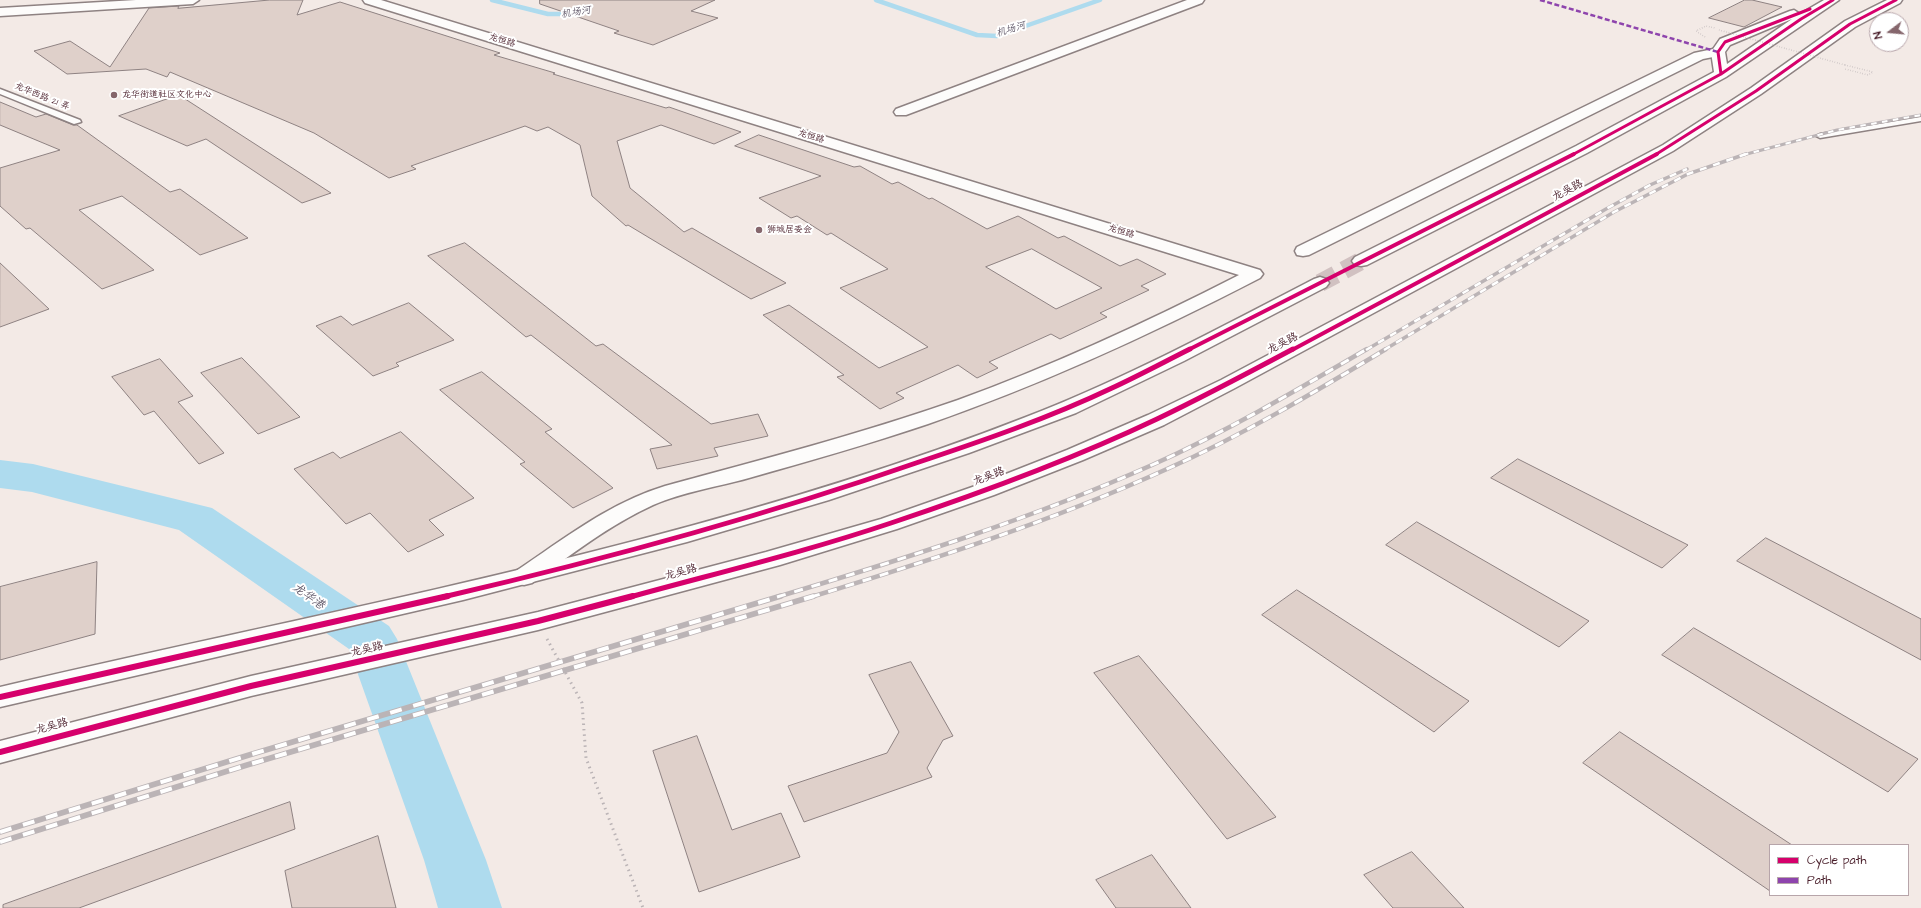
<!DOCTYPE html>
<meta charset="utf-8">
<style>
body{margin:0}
#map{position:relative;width:1921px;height:908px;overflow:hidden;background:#f3eae6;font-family:"Architects Daughter",sans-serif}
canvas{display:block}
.legend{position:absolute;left:1769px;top:844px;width:140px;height:52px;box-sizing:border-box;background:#fff;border:1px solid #b7a5aa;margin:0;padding:5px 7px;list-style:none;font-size:12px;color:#4a1f2b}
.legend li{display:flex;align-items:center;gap:8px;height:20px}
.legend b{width:20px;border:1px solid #b7a5aa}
.north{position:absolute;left:1869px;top:12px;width:40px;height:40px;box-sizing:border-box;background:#fff;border:1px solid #b7a5aa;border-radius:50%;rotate:254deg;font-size:11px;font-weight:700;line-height:16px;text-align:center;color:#4a1f2b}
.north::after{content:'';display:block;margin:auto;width:14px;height:18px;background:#85666c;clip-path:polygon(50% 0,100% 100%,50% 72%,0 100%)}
</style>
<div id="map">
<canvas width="1921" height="908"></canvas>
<ul class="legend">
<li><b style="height:5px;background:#d6006c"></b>Cycle path</li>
<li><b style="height:5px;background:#8e44ad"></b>Path</li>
</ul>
<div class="north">N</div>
</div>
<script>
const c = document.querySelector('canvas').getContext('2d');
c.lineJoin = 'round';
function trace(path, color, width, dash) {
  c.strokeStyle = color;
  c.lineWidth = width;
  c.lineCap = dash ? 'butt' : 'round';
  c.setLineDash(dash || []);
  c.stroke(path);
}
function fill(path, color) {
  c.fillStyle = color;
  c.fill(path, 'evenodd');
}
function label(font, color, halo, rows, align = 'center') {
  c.font = font + ' "Architects Daughter","LXGW WenKai TC",sans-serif';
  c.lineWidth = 4;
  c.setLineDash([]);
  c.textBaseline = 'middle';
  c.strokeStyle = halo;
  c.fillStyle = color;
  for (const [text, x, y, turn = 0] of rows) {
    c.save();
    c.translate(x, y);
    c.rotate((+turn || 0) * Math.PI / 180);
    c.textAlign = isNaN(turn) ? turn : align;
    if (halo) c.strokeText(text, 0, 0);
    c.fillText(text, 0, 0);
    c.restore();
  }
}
const stream = new Path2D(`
 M 492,0 L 548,14 L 583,14
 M 876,0 L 977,35 L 997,36 L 1100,0`);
const river = new Path2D(`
 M 0,460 L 33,464 L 212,508 L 389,626 L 397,639 L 486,860 L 502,908 L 438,908 L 424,860 L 349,649 L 179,530 L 32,492 L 0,488 Z`);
const building = new Path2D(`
 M 270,0 L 303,0 L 297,15 L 340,2 L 500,53 L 494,55 L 555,73 L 553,74 L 666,108 L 669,107 L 741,132 L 714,144 L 661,125 L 617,141 L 630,188 L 684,232 L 692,228 L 786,283 L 751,299 L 628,225 L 626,226 L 592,196 L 580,145 L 548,127 L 537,131 L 525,126 L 411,166 L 416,169 L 389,178 L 314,133 L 170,72 L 167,77 L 146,69 L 67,74 L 34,51 L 70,41 L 110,67 L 149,8 L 179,6 L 178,8 Z
 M 540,0 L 715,0 L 691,11 L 718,18 L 653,45 L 614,33 L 619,31 L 540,4 Z
 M 1745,0 L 1752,0 L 1782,7 L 1744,27 L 1709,18 Z
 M 179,95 L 331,193 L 302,203 L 206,139 L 187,146 L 119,116 Z
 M 0,102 L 36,117 L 46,114 L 73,125 L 77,125 L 170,192 L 180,189 L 248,238 L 200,255 L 122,196 L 79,210 L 154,270 L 102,289 L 30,228 L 26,229 L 0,206 L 0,168 L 60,150 L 0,125 Z
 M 759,135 L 854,167 L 860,166 L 892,184 L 898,182 L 929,199 L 932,198 L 987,229 L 1018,216 L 1058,238 L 1064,236 L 1120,266 L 1137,259 L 1166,274 L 1141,286 L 1149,290 L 1100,313 L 1107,317 L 1060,339 L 1051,334 L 989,362 L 998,368 L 977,378 L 958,365 L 896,393 L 904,398 L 880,409 L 837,377 L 844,375 L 763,315 L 789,305 L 879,368 L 928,347 L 840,288 L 888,269 L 831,233 L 827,235 L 797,216 L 791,218 L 759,198 L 821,176 L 735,146 ZM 1032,249 L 1102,288 L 1056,309 L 986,267 Z
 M 465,243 L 596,346 L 603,344 L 711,424 L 758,414 L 768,436 L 714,448 L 718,456 L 657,469 L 650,449 L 672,445 L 531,335 L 526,337 L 428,256 Z
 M 0,263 L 49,309 L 0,327 Z
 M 409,303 L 454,340 L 396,363 L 399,366 L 373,376 L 316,326 L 341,316 L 352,325 Z
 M 242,358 L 300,417 L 258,434 L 201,373 Z
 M 160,359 L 193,396 L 178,402 L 224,453 L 199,464 L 154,411 L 144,415 L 112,377 Z
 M 482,372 L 552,429 L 545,432 L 613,488 L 573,508 L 520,464 L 525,462 L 440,390 Z
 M 401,432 L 474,498 L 429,520 L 444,535 L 408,552 L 370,513 L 346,524 L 294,469 L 333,452 L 340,458 Z
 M 1518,459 L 1688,545 L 1662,568 L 1491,478 Z
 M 1417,522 L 1589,621 L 1559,647 L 1386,545 Z
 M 1766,538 L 1921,619 L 1921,660 L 1737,561 Z
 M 97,562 L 95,634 L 0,660 L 0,587 Z
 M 1297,590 L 1469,701 L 1434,732 L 1262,615 Z
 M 1694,628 L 1918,759 L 1888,792 L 1662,655 Z
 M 1139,656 L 1276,817 L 1227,839 L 1094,673 Z
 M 911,662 L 953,736 L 943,740 L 927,768 L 932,777 L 804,822 L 788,786 L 887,753 L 899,732 L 869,675 Z
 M 1620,732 L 1792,845 L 1770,845 L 1770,891 L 1583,763 Z
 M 697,736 L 732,830 L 781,813 L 800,857 L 699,892 L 653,751 Z
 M 290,802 L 295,829 L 79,908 L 3,908 L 3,905 Z
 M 378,836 L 396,908 L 292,908 L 285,871 Z
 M 1412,852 L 1464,908 L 1393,908 L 1364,875 Z
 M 1152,855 L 1191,908 L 1116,908 L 1096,880 Z`);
const primaryTunnel = new Path2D(`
 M 1320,283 L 1361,261`);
const pathFar1 = new Path2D(`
 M 1705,37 L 1696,31 L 1706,26 L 1715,28
 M 1845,65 L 1873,72 L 1868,75 L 1845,69`);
const path = new Path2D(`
 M 547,639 L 582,703 L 586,758 L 643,908`);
const lane = new Path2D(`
 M 0,89 L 80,120 L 81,122 L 74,124 L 0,94 Z
 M 1921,117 L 1921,121 L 1820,138 L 1816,136 L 1820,134 Z`);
const street = new Path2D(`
 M 136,0 L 199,0 L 193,4 L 0,16 L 0,8 Z
 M 363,0 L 381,0 L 1260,270 L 1263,274 L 1260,278 C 1152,334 1043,384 928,424 C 869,444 809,461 749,478 C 717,487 683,492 653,505 C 609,525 571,555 532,583 L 524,585 L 516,583 L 512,577 L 516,571 C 564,539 609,503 665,486 C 763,459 861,434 958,400 C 1054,365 1147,322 1239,275 L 365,3 Z
 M 1187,0 L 1204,0 L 1202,3 L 906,115 L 896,115 L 894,112 L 896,109 Z
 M 1718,48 L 1723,49 L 1724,52 L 1723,55 L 1703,59 L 1309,255 L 1303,256 L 1297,255 L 1295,251 L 1297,247 L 1694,53 Z`);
const primary = new Path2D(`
 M 1824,0 L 1839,0 L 1726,77 L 1587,153 L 1367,265 L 1361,266 L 1355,265 L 1352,261 L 1355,257 L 1576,146 L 1714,72 L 1711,52 L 1720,39 L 1790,11 L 1794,10 L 1800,14 ZM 1792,19 L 1727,64 L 1725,52 L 1730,45 Z
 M 1887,0 L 1902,0 L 1900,3 L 1855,27 L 1761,94 L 1673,151 L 1235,388 L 1164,425 L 1083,460 L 994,495 L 897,529 L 780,565 L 538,630 L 251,696 L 0,763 L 0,741 L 251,676 L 538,612 L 766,552 L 881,519 L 978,485 L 1067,450 L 1148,415 L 1221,380 L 1663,145 L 1751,88 L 1845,21 Z
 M 1320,277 L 1326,279 L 1329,283 L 1326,287 L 1184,361 L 1076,413 L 969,453 L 829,500 L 687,542 L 463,600 L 0,707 L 0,687 C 344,606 695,546 1026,417 C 1125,379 1219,328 1314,279 Z`);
const railFar3 = new Path2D(`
 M 1743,155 L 1837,130 L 1921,115`);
const railFar2 = new Path2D(`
 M 1366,350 L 1606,209 L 1650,185 L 1687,169
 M 1384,350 L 1614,212 L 1688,174 L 1746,154`);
const railFar1 = new Path2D(`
 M 777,597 C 904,559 1031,519 1152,465 C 1226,432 1297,390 1367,349
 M 811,597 C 932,560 1052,521 1167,469 C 1243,435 1315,392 1386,349`);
const rail = new Path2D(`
 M 0,832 L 249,755 L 781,596
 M 0,842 L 247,765 L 814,596`);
const pathBridge = new Path2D(`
 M 1719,30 L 1845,65`);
const quiet = new Path2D(`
 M 1540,0 L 1718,52`);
const cyclewayFar3 = new Path2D(`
 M 1721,74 L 1718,52 L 1725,42 L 1810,9
 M 1572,155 L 1721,74 L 1801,19 L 1833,0
 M 1655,155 L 1756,91 L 1850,24 L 1896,0`);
const cyclewayFar2 = new Path2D(`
 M 1188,350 L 1574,154
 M 1292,350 L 1657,154`);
const cyclewayFar1 = new Path2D(`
 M 443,597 C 603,560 761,517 916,463 C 982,441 1049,418 1112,388 C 1138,376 1164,362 1190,349
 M 630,597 C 717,573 805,552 891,523 C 981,493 1071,460 1157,419 C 1203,397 1248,373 1293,349`);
const cycleway = new Path2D(`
 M 0,697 L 448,596
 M 0,752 L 251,686 L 538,621 L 633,596`);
const markers = [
 [114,95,4,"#85666c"],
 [759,230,4,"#85666c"]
];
const farStreetnames = [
 ["龙恒路",502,41,17],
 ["龙华西路 21 弄",42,97,22],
 ["龙恒路",811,137,17],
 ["龙恒路",1121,232,17]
];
const farPoinames = [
 ["龙华街道社区文化中心",122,95],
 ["狮城居委会",767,230]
];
const farWaternames = [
 ["机场河",576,13,-9],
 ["机场河",1011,30,-17]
];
const streetNames = [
 ["龙吴路",1568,191,-28],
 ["龙吴路",1283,344,-28],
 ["龙吴路",989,477,-21],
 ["龙吴路",681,573,-15],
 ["龙吴路",367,650,-13],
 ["龙吴路",52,727,-15]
];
const waterNames = [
 ["龙华港",308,597,35]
];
trace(stream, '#aedbee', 4.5);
fill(river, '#aedbee');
fill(building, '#dfd0ca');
trace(building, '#8e8282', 1);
trace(primaryTunnel, '#d1c1c1', 18, [18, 9]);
trace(lane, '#8e8282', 3);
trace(street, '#8e8282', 3);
trace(primary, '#8e8282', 3);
trace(pathFar1, '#bbb4b6', 1.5, [0.5, 2]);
trace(path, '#bbb4b6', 3, [1.5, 4]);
fill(lane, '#fdfcfb');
fill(street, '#fdfcfb');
fill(primary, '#fdfcfb');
trace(railFar3, '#bbb4b6', 3);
trace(railFar2, '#bbb4b6', 3.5);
trace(railFar1, '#bbb4b6', 4.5);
trace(rail, '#bbb4b6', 5.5);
trace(railFar3, '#fff', 2, [5.5]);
trace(railFar2, '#fff', 2.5, [7]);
trace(railFar1, '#fff', 3, [9]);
trace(rail, '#fff', 4, [12]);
trace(pathBridge, '#bbb4b6', 1.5, [0.5, 2]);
trace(quiet, '#8e44ad', 2.5, [5, 2.5]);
trace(cyclewayFar3, '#d6006c', 3);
trace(cyclewayFar2, '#d6006c', 4);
trace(cyclewayFar1, '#d6006c', 5);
trace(cycleway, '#d6006c', 6);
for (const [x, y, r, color] of markers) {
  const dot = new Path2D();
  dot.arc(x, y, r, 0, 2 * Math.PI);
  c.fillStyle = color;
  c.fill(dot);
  trace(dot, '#fff', 1.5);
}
label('9px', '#4a1f2b', '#fff', farStreetnames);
label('9px', '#4a1f2b', '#fff', farPoinames, 'left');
label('italic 10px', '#5f5667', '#fff', farWaternames);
label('11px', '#4a1f2b', '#fff', streetNames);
label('italic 12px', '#5f5667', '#fff', waterNames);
</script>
